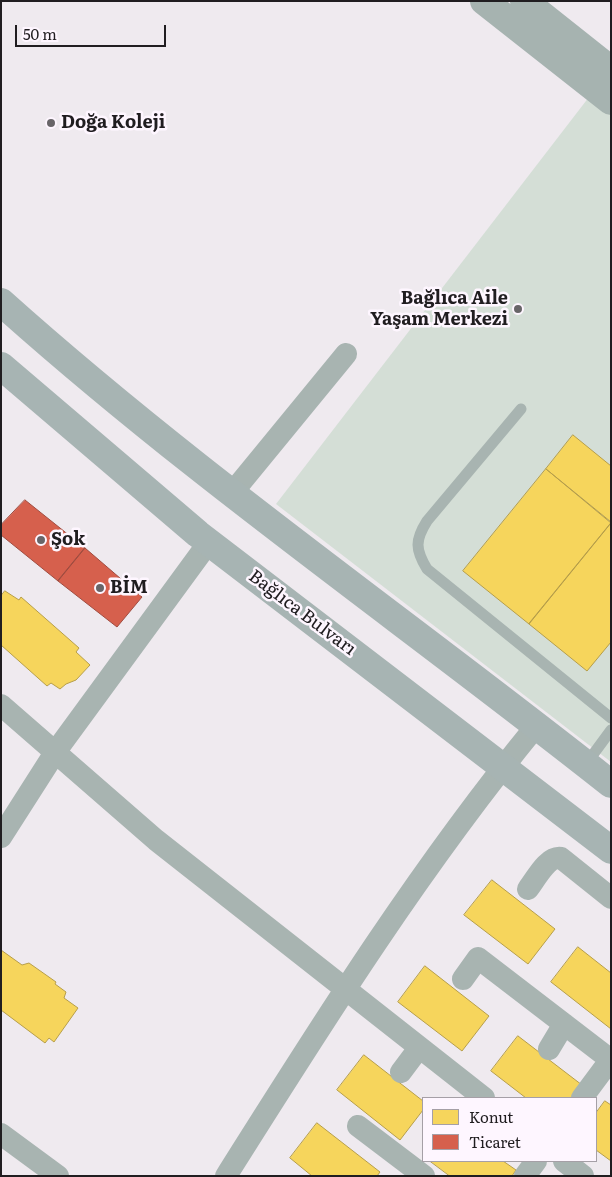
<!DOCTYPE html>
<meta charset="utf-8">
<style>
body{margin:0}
#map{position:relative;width:612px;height:1177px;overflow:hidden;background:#efeaef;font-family:Literata,serif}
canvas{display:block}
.frame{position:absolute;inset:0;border:2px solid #201d20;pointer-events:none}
.legend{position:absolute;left:422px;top:1097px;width:175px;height:65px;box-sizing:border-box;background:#fef6ff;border:1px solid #a59fa6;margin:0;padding:6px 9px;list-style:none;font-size:15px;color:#201d20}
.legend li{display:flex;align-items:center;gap:10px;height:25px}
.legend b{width:25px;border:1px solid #a59fa6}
.scale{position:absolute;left:15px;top:25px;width:151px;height:22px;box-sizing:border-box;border:2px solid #201d20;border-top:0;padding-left:6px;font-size:15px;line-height:18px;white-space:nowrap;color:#201d20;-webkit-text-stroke:4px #fef6ff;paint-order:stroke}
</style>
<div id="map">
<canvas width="612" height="1177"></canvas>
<div class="frame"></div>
<ul class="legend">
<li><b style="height:14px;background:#f6d55c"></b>Konut</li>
<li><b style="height:14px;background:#d6604d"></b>Ticaret</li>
</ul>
<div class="scale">50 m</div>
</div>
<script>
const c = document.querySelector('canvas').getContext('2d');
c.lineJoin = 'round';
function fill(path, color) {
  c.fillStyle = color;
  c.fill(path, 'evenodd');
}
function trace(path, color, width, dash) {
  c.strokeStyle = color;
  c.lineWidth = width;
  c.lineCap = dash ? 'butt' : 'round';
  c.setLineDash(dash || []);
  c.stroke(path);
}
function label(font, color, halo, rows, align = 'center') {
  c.font = font + ' Literata,serif';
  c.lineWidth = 5;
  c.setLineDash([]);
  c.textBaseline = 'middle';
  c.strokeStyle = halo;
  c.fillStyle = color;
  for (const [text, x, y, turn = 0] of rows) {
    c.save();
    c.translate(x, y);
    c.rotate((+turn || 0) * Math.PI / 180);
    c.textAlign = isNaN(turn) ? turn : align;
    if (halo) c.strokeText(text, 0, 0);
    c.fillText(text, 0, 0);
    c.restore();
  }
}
const green = new Path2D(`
 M 589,97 L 611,115 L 611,762 L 276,504 Z`);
const homes = new Path2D(`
 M 573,435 L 611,466 L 611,522 L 546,469 Z
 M 546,469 L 611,523 L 529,624 L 463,571 Z
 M 611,523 L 611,642 L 587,671 L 529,624 Z
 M 5,591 L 19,600 L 21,597 L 79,648 L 76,652 L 90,665 L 76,680 L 66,684 L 60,689 L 51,683 L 47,686 L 1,645 L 1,596 Z
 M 492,880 L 555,929 L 528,964 L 464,915 Z
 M 578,947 L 611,973 L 611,1029 L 551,982 Z
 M 1,950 L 22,965 L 29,963 L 56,982 L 55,984 L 66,992 L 64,998 L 78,1008 L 54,1042 L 49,1038 L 45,1043 L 1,1010 Z
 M 425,966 L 489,1016 L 462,1051 L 398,1002 Z
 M 518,1036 L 582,1085 L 572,1098 L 526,1098 L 491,1071 Z
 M 364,1055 L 423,1101 L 423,1110 L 400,1140 L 337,1090 Z
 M 605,1101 L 611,1105 L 611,1161 L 596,1150 L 596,1113 Z
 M 317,1123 L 380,1172 L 377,1176 L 312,1176 L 290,1158 Z
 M 430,1161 L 503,1161 L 516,1170 L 512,1176 L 450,1176 Z`);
const shops = new Path2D(`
 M 25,500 L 85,548 L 58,581 L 1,535 L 1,525 Z
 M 85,548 L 142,597 L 117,627 L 58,581 Z`);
const lane = new Path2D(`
 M 521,409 L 427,521 C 415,540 415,549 427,569 L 611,718
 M 586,764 L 611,730`);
const street = new Path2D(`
 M 232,493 L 346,354
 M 1,705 L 156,840 L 484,1098
 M 1,837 L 56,751 L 209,542
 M 528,889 C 536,879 547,856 561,858 L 611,898
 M 463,979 L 478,958 L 611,1060
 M 549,1049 L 564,1024
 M 401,1072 L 419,1048
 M 582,1098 L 611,1059
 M 358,1126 L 424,1176
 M 1,1134 L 58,1176
 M 564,1161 L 583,1176
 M 226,1176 C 323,1022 421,866 537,725
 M 525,1176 L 536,1161`);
const secondary = new Path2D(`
 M 484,1 L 611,101
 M 524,1 L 611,70`);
const primary = new Path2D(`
 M 1,302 C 194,475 408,623 611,784
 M 1,366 L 198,534 L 611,850`);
const markers = [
 [51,123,5,"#686568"],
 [518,309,5,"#686568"],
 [41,540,5,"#686568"],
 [100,588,5,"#686568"]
];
const poiNames = [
 ["Doğa Koleji",61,123],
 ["Bağlıca Aile",508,299,"right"],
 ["Yaşam Merkezi",508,320,"right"],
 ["Şok",51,540],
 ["BİM",110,588]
];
const streetNames = [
 ["Bağlıca Bulvarı",302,613,37]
];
fill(green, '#d4ded6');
fill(homes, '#f6d55c');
trace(homes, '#b69e4a', 1);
fill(shops, '#d6604d');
trace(shops, '#9f4c40', 1);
trace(lane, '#a8b4b1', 11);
trace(street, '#a8b4b1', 22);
trace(secondary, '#a6b3b0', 28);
trace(primary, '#a7b4b3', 28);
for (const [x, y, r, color] of markers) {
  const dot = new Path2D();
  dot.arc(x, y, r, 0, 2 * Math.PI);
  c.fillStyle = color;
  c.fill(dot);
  trace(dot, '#fef6ff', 2);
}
label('bold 18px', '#201d20', '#fef6ff', poiNames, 'left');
label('18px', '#201d20', '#fef6ff', streetNames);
</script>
